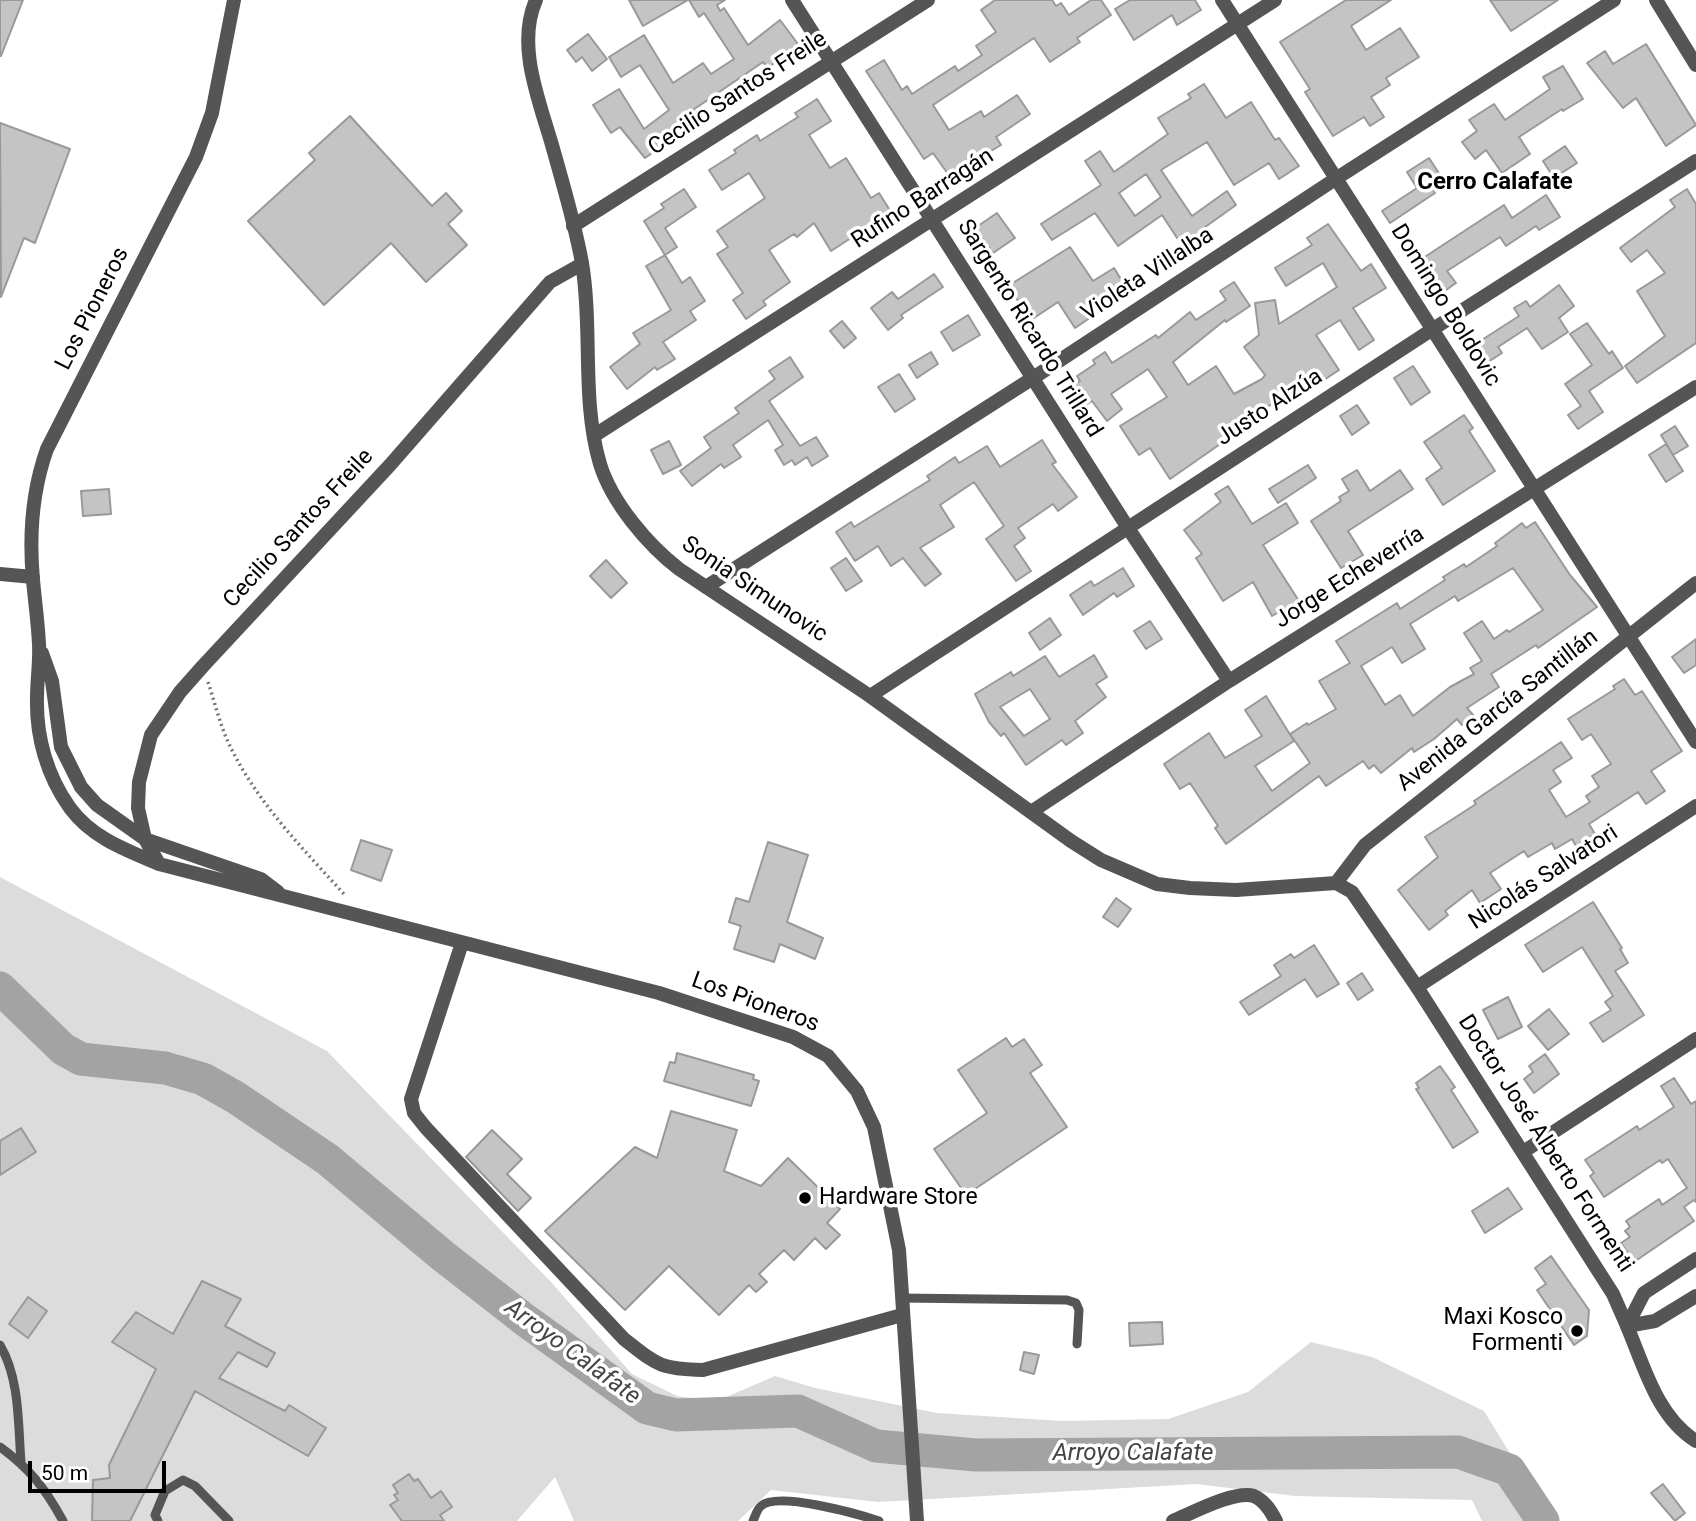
<!DOCTYPE html>
<meta charset="utf-8">
<style>
body{margin:0}
#map{position:relative;width:1696px;height:1521px;overflow:hidden;background:#fff;font-family:Roboto,sans-serif}
canvas{display:block}
.scale{position:absolute;left:28px;top:1461px;width:138px;height:32px;box-sizing:border-box;border:4px solid #000;border-top:0;padding-left:9px;font-size:21px;line-height:24px;white-space:nowrap;color:#000;-webkit-text-stroke:5px #fff;paint-order:stroke}
</style>
<div id="map">
<canvas width="1696" height="1521"></canvas>
<div class="scale">50 m</div>
</div>
<script>
const c = document.querySelector('canvas').getContext('2d');
c.lineJoin = 'round';
function fill(path, color) {
  c.fillStyle = color;
  c.fill(path, 'evenodd');
}
function trace(path, color, width, dash) {
  c.strokeStyle = color;
  c.lineWidth = width;
  c.lineCap = dash ? 'butt' : 'round';
  c.setLineDash(dash || []);
  c.stroke(path);
}
function label(font, color, halo, rows, align = 'center') {
  c.font = font + ' Roboto,sans-serif';
  c.lineWidth = 7;
  c.setLineDash([]);
  c.textBaseline = 'middle';
  c.strokeStyle = halo;
  c.fillStyle = color;
  for (const [text, x, y, turn = 0] of rows) {
    c.save();
    c.translate(x, y);
    c.rotate((+turn || 0) * Math.PI / 180);
    c.textAlign = isNaN(turn) ? turn : align;
    if (halo) c.strokeText(text, 0, 0);
    c.fillText(text, 0, 0);
    c.restore();
  }
}
const green = new Path2D(`
 M 0,877 L 327,1051 L 551,1282 L 632,1374 L 677,1396 L 717,1401 L 775,1376 L 815,1388 L 937,1413 L 1062,1421 L 1168,1419 L 1248,1392 L 1311,1342 L 1372,1357 L 1484,1411 L 1540,1502 L 1549,1521 L 1482,1521 L 1472,1500 L 1295,1496 L 1196,1484 L 878,1502 L 771,1490 L 738,1521 L 574,1521 L 555,1477 L 517,1521 L 0,1521 Z`);
const river = new Path2D(`
 M 0,988 L 63,1049 L 81,1059 L 165,1068 L 203,1079 L 235,1097 L 327,1159 L 443,1256 L 525,1320 L 647,1408 L 676,1415 L 798,1411 L 876,1446 L 976,1455 L 1458,1452 L 1509,1470 L 1543,1521`);
const building = new Path2D(`
 M 0,0 L 23,0 L 1,56 L 0,56 Z
 M 629,0 L 688,0 L 643,26 Z
 M 689,0 L 725,0 L 717,5 L 720,11 L 724,8 L 748,45 L 780,20 L 798,44 L 768,68 L 763,62 L 693,110 L 700,121 L 645,158 L 620,127 L 611,133 L 593,105 L 619,89 L 644,129 L 669,110 L 640,65 L 621,77 L 609,57 L 644,35 L 673,83 L 703,63 L 711,74 L 734,59 L 704,13 L 699,17 Z
 M 995,0 L 1052,0 L 1056,6 L 1061,3 L 1069,15 L 1091,0 L 1101,0 L 1111,15 L 1077,38 L 1080,42 L 1050,62 L 1034,38 L 933,105 L 949,130 L 981,111 L 984,117 L 1017,95 L 1030,114 L 996,137 L 1001,145 L 986,154 L 983,150 L 948,174 L 933,153 L 924,159 L 866,71 L 884,60 L 902,90 L 907,86 L 912,94 L 955,66 L 958,71 L 982,55 L 976,46 L 996,32 L 981,10 Z
 M 1130,0 L 1195,0 L 1201,10 L 1177,25 L 1172,15 L 1134,40 L 1115,9 Z
 M 1346,0 L 1391,0 L 1351,26 L 1366,50 L 1400,28 L 1419,57 L 1386,78 L 1390,85 L 1371,97 L 1384,117 L 1370,126 L 1364,117 L 1333,136 L 1305,92 L 1310,89 L 1280,42 Z
 M 1490,0 L 1558,0 L 1511,31 Z
 M 588,34 L 607,59 L 592,71 L 582,57 L 576,62 L 567,50 Z
 M 1646,44 L 1696,125 L 1666,146 L 1636,98 L 1623,108 L 1587,63 L 1605,51 L 1613,64 Z
 M 1563,66 L 1583,99 L 1563,111 L 1562,109 L 1519,137 L 1530,154 L 1502,173 L 1486,150 L 1475,159 L 1462,142 L 1477,131 L 1469,120 L 1494,104 L 1505,120 L 1550,89 L 1543,77 Z
 M 1204,84 L 1226,118 L 1251,102 L 1275,140 L 1279,138 L 1299,166 L 1279,179 L 1269,163 L 1234,185 L 1207,142 L 1161,170 L 1192,216 L 1227,191 L 1236,205 L 1201,230 L 1203,233 L 1183,247 L 1162,215 L 1118,246 L 1095,213 L 1052,240 L 1041,224 L 1101,185 L 1085,161 L 1100,151 L 1114,172 L 1168,134 L 1158,118 L 1191,98 L 1188,94 ZM 1146,174 L 1161,197 L 1135,216 L 1119,193 Z
 M 817,99 L 831,121 L 809,135 L 830,168 L 846,158 L 871,198 L 879,193 L 891,212 L 831,251 L 814,223 L 797,237 L 794,234 L 769,250 L 790,282 L 763,301 L 766,305 L 746,319 L 733,300 L 743,293 L 717,254 L 728,247 L 717,231 L 765,198 L 749,173 L 722,190 L 709,170 L 736,153 L 734,150 L 757,135 L 760,141 L 798,117 L 795,113 Z
 M 350,116 L 432,206 L 446,193 L 462,211 L 448,224 L 467,245 L 426,282 L 391,243 L 324,305 L 248,221 L 315,160 L 309,153 Z
 M 0,123 L 70,149 L 35,243 L 24,238 L 1,297 Z
 M 1565,146 L 1577,163 L 1554,178 L 1543,161 Z
 M 1429,158 L 1442,178 L 1430,185 L 1435,193 L 1390,223 L 1382,211 L 1417,188 L 1407,172 Z
 M 684,189 L 696,207 L 665,228 L 677,247 L 665,255 L 644,221 L 664,208 L 661,204 Z
 M 1687,189 L 1696,204 L 1696,343 L 1637,383 L 1625,366 L 1665,336 L 1637,291 L 1665,273 L 1647,250 L 1631,262 L 1620,248 L 1675,207 L 1670,200 Z
 M 1546,195 L 1560,217 L 1539,230 L 1536,226 L 1506,246 L 1500,237 L 1447,271 L 1456,283 L 1439,295 L 1417,262 L 1504,205 L 1512,218 Z
 M 997,213 L 1015,238 L 993,253 L 975,228 Z
 M 1328,224 L 1361,271 L 1371,264 L 1386,288 L 1353,308 L 1374,340 L 1359,350 L 1340,320 L 1316,335 L 1339,370 L 1321,382 L 1319,379 L 1278,405 L 1276,402 L 1246,419 L 1249,424 L 1170,479 L 1150,448 L 1139,455 L 1120,426 L 1167,397 L 1148,369 L 1111,394 L 1122,409 L 1107,421 L 1092,401 L 1081,408 L 1068,388 L 1080,381 L 1077,376 L 1095,364 L 1093,360 L 1105,352 L 1112,363 L 1156,335 L 1158,338 L 1190,312 L 1196,320 L 1226,300 L 1220,291 L 1234,282 L 1250,306 L 1226,322 L 1225,320 L 1173,362 L 1188,385 L 1216,366 L 1234,394 L 1262,379 L 1265,375 L 1244,347 L 1259,335 L 1255,303 L 1275,300 L 1279,324 L 1337,287 L 1323,263 L 1286,286 L 1275,268 L 1312,245 L 1307,238 Z
 M 1070,247 L 1093,281 L 1114,268 L 1127,289 L 1107,302 L 1109,305 L 1075,328 L 1058,302 L 1031,320 L 1008,286 Z
 M 665,255 L 682,283 L 690,277 L 705,301 L 690,311 L 696,320 L 663,342 L 675,359 L 657,370 L 655,367 L 627,389 L 610,367 L 640,344 L 633,333 L 671,310 L 646,266 Z
 M 934,274 L 943,287 L 901,315 L 903,318 L 888,330 L 871,308 L 892,292 L 898,299 Z
 M 1559,285 L 1574,306 L 1559,318 L 1568,332 L 1542,349 L 1527,328 L 1498,347 L 1502,353 L 1485,364 L 1474,345 L 1519,316 L 1514,308 L 1526,301 L 1530,307 Z
 M 968,315 L 980,335 L 953,351 L 941,332 Z
 M 842,321 L 856,338 L 844,348 L 830,331 Z
 M 1587,323 L 1609,354 L 1612,351 L 1623,368 L 1589,391 L 1603,412 L 1578,429 L 1568,415 L 1581,406 L 1565,384 L 1592,365 L 1570,334 Z
 M 931,352 L 938,364 L 917,378 L 909,365 Z
 M 790,357 L 803,377 L 769,401 L 800,446 L 816,437 L 828,456 L 812,466 L 807,457 L 795,465 L 792,460 L 784,465 L 775,450 L 783,445 L 768,420 L 733,445 L 741,457 L 724,468 L 721,464 L 692,486 L 680,471 L 711,448 L 704,437 L 739,413 L 735,408 L 775,379 L 769,371 Z
 M 1413,366 L 1430,392 L 1411,405 L 1394,378 Z
 M 899,374 L 915,399 L 895,412 L 878,387 Z
 M 1357,405 L 1369,423 L 1352,435 L 1340,416 Z
 M 1464,415 L 1473,428 L 1469,431 L 1495,471 L 1443,505 L 1426,479 L 1442,468 L 1424,442 Z
 M 1675,426 L 1688,446 L 1673,455 L 1661,435 Z
 M 1042,440 L 1056,462 L 1052,464 L 1077,497 L 1058,511 L 1053,504 L 1018,528 L 1025,538 L 1014,546 L 1031,571 L 1016,581 L 986,539 L 1004,526 L 974,482 L 940,505 L 954,527 L 920,548 L 941,574 L 925,586 L 903,558 L 891,566 L 878,546 L 855,561 L 836,532 L 851,522 L 854,527 L 930,480 L 927,476 L 955,457 L 959,463 L 987,446 L 1000,467 Z
 M 669,441 L 681,465 L 663,474 L 651,450 Z
 M 1666,444 L 1683,471 L 1666,482 L 1649,455 Z
 M 1308,465 L 1316,478 L 1278,503 L 1269,489 Z
 M 1357,470 L 1370,491 L 1400,470 L 1413,489 L 1348,531 L 1363,555 L 1341,568 L 1311,521 L 1341,501 L 1339,497 L 1349,491 L 1342,479 Z
 M 1228,486 L 1252,524 L 1286,503 L 1298,523 L 1263,545 L 1299,601 L 1272,616 L 1253,582 L 1223,601 L 1196,558 L 1202,554 L 1184,530 L 1221,502 L 1215,494 Z
 M 109,489 L 111,514 L 83,516 L 81,491 Z
 M 1535,522 L 1570,575 L 1597,607 L 1538,648 L 1536,645 L 1491,674 L 1499,687 L 1467,708 L 1474,716 L 1462,725 L 1457,719 L 1434,739 L 1414,752 L 1412,748 L 1381,773 L 1374,765 L 1369,769 L 1363,761 L 1326,786 L 1319,776 L 1226,844 L 1215,828 L 1218,826 L 1190,783 L 1180,789 L 1164,764 L 1209,733 L 1225,758 L 1262,736 L 1245,710 L 1266,696 L 1294,741 L 1255,766 L 1272,791 L 1310,763 L 1290,734 L 1307,723 L 1308,725 L 1336,709 L 1319,681 L 1350,663 L 1336,641 L 1397,603 L 1400,609 L 1445,580 L 1443,577 L 1464,564 L 1466,567 L 1497,546 L 1495,543 L 1522,523 L 1526,528 ZM 1513,568 L 1543,610 L 1509,632 L 1507,630 L 1494,639 L 1482,621 L 1464,633 L 1482,661 L 1470,668 L 1474,674 L 1450,687 L 1413,716 L 1400,695 L 1385,705 L 1361,666 L 1392,647 L 1402,663 L 1425,649 L 1410,624 L 1455,596 L 1458,601 Z
 M 846,558 L 862,581 L 846,591 L 831,568 Z
 M 606,560 L 627,583 L 611,598 L 590,576 Z
 M 1123,568 L 1134,586 L 1117,597 L 1114,593 L 1083,615 L 1070,595 L 1091,581 L 1094,586 Z
 M 1050,618 L 1061,635 L 1040,650 L 1029,633 Z
 M 1150,621 L 1162,639 L 1146,649 L 1134,631 Z
 M 1696,639 L 1696,665 L 1684,673 L 1672,657 Z
 M 1094,655 L 1107,677 L 1096,684 L 1106,697 L 1075,721 L 1083,733 L 1066,745 L 1062,740 L 1026,765 L 1004,733 L 1001,736 L 989,722 L 975,694 L 1011,672 L 1013,676 L 1045,656 L 1059,677 ZM 1030,689 L 1050,719 L 1024,736 L 1000,707 Z
 M 1624,679 L 1635,695 L 1642,691 L 1682,751 L 1651,771 L 1665,791 L 1646,804 L 1638,792 L 1589,824 L 1595,834 L 1576,846 L 1572,839 L 1555,849 L 1552,843 L 1528,857 L 1524,851 L 1490,873 L 1501,889 L 1480,903 L 1472,890 L 1445,911 L 1448,915 L 1429,930 L 1398,890 L 1438,857 L 1425,837 L 1476,804 L 1474,801 L 1561,742 L 1572,758 L 1553,770 L 1561,782 L 1549,790 L 1566,817 L 1590,802 L 1586,796 L 1599,787 L 1592,776 L 1611,764 L 1591,734 L 1582,740 L 1568,719 L 1615,689 L 1613,686 Z
 M 361,840 L 392,850 L 381,881 L 351,870 Z
 M 768,842 L 808,855 L 787,922 L 823,938 L 815,959 L 780,944 L 774,962 L 734,949 L 741,926 L 729,922 L 736,898 L 749,902 Z
 M 1116,898 L 1131,909 L 1118,927 L 1103,917 Z
 M 1593,902 L 1622,948 L 1620,949 L 1628,963 L 1615,971 L 1644,1015 L 1603,1042 L 1590,1023 L 1611,1010 L 1605,1002 L 1613,996 L 1582,947 L 1543,972 L 1525,945 Z
 M 1314,945 L 1339,984 L 1317,997 L 1305,979 L 1249,1015 L 1240,1002 L 1281,976 L 1274,965 L 1291,954 L 1294,958 Z
 M 1362,973 L 1373,990 L 1358,1000 L 1347,983 Z
 M 1508,997 L 1522,1027 L 1498,1039 L 1483,1010 Z
 M 1549,1009 L 1569,1034 L 1548,1050 L 1528,1026 Z
 M 1006,1038 L 1012,1047 L 1024,1039 L 1042,1065 L 1030,1073 L 1067,1127 L 966,1195 L 934,1149 L 987,1113 L 958,1070 Z
 M 677,1053 L 754,1075 L 753,1079 L 759,1081 L 751,1106 L 664,1081 L 670,1062 L 675,1063 Z
 M 1545,1054 L 1559,1074 L 1534,1093 L 1524,1079 L 1533,1072 L 1529,1066 Z
 M 1440,1066 L 1455,1087 L 1451,1090 L 1478,1132 L 1453,1148 L 1416,1089 L 1419,1088 L 1416,1083 Z
 M 1674,1078 L 1691,1104 L 1696,1101 L 1696,1202 L 1694,1200 L 1684,1207 L 1694,1221 L 1634,1262 L 1621,1243 L 1630,1237 L 1625,1231 L 1630,1227 L 1626,1221 L 1659,1199 L 1662,1205 L 1687,1188 L 1668,1159 L 1662,1163 L 1660,1160 L 1604,1197 L 1590,1176 L 1594,1173 L 1585,1160 L 1637,1126 L 1639,1130 L 1674,1107 L 1661,1086 Z
 M 671,1111 L 737,1130 L 724,1171 L 761,1186 L 788,1158 L 840,1209 L 827,1223 L 840,1235 L 826,1249 L 815,1238 L 794,1260 L 784,1250 L 759,1274 L 767,1282 L 756,1292 L 749,1285 L 719,1315 L 669,1266 L 625,1310 L 545,1231 L 635,1147 L 657,1158 Z
 M 21,1128 L 36,1152 L 0,1175 L 0,1141 Z
 M 492,1130 L 522,1159 L 507,1174 L 531,1198 L 518,1211 L 466,1157 Z
 M 1508,1188 L 1522,1209 L 1485,1233 L 1472,1211 Z
 M 1551,1256 L 1589,1310 L 1587,1336 L 1574,1345 L 1537,1290 L 1546,1284 L 1535,1268 Z
 M 202,1281 L 241,1299 L 225,1326 L 275,1353 L 267,1367 L 238,1352 L 219,1378 L 285,1411 L 289,1405 L 326,1428 L 308,1456 L 195,1391 L 130,1521 L 92,1521 L 93,1480 L 110,1478 L 109,1465 L 156,1369 L 112,1342 L 136,1312 L 173,1334 Z
 M 28,1297 L 47,1311 L 28,1338 L 9,1324 Z
 M 1162,1322 L 1163,1344 L 1130,1346 L 1129,1323 Z
 M 1024,1352 L 1039,1355 L 1034,1374 L 1020,1370 Z
 M 409,1474 L 414,1481 L 418,1479 L 431,1498 L 441,1491 L 452,1507 L 440,1515 L 444,1521 L 402,1521 L 390,1505 L 398,1500 L 394,1495 L 398,1493 L 393,1485 Z
 M 1663,1484 L 1685,1513 L 1675,1521 L 1651,1493 Z`);
const path = new Path2D(`
 M 208,682 C 215,703 220,725 229,744 C 256,801 302,848 344,894`);
const service = new Path2D(`
 M 901,1298 L 1067,1300 L 1076,1303 L 1079,1310 L 1077,1344
 M 0,1345 C 20,1379 18,1424 21,1462
 M 0,1447 C 30,1469 45,1488 63,1521
 M 158,1521 L 155,1515 L 165,1491 L 183,1480 L 195,1486 L 229,1521
 M 753,1521 C 755,1517 757,1509 761,1506 C 777,1491 858,1514 879,1521`);
const minor = new Path2D(`
 M 234,0 L 212,113 L 196,157 L 47,449 C 32,491 29,536 33,580 C 35,602 38,623 39,644 C 40,662 37,680 37,698 C 36,737 47,776 70,808 C 92,838 126,850 159,864 L 659,993 L 793,1037 L 828,1056 L 857,1091 L 874,1127 L 899,1250 L 917,1521
 M 792,0 L 1128,528 L 1229,681
 M 1222,0 L 1696,742
 M 1656,0 L 1696,65
 M 573,226 L 928,0
 M 595,435 L 1275,0
 M 0,574 L 33,577
 M 706,587 L 1033,378 L 1337,178 L 1614,0
 M 42,653 L 52,681 L 61,747 L 81,787 L 97,805 L 145,839 L 261,879 L 278,892
 M 870,696 L 1433,329 L 1696,161
 M 1031,812 L 1229,681 L 1696,387
 M 159,864 L 145,839 L 138,808 L 139,782 L 151,735 L 180,692 L 203,666 L 390,465 L 550,282 L 582,264
 M 1336,883 L 1365,845 L 1696,583
 M 462,943 L 411,1099 L 414,1113 L 426,1128 L 624,1339 C 657,1365 660,1369 703,1370 L 902,1315
 M 1417,987 L 1696,806
 M 1523,1152 L 1696,1039
 M 1627,1326 C 1644,1366 1657,1417 1696,1441
 M 1173,1521 C 1192,1513 1235,1490 1254,1496 C 1265,1501 1271,1511 1276,1521`);
const tertiary = new Path2D(`
 M 536,0 C 516,45 539,100 552,145 C 563,184 575,224 582,263 C 593,329 581,400 600,464 C 612,503 648,545 679,569 L 870,696 L 1071,841 L 1101,860 L 1157,884 L 1190,888 L 1236,890 L 1336,883 L 1352,892 L 1417,987 L 1613,1294 L 1627,1326
 M 1627,1326 L 1644,1293 L 1696,1259
 M 1627,1326 L 1655,1321 L 1696,1296`);
const markers = [
 [805,1198,7,"#000"],
 [1577,1331,7,"#000"]
];
const streetNames = [
 ["Cecilio Santos Freile",738,94,-33],
 ["Rufino Barragán",923,199,-33],
 ["Violeta Villalba",1148,275,-33],
 ["Domingo Boldovic",1445,306,58],
 ["Los Pioneros",93,309,-63],
 ["Sargento Ricardo Trillard",1029,329,58],
 ["Justo Alzúa",1270,408,-33],
 ["Cecilio Santos Freile",299,529,-47],
 ["Jorge Echeverría",1350,578,-32],
 ["Sonia Simunovic",754,590,34],
 ["Avenida García Santillán",1498,711,-38],
 ["Nicolás Salvatori",1544,878,-33],
 ["Los Pioneros",755,1003,20],
 ["Doctor José Alberto Formenti",1545,1144,57]
];
const poiNames = [
 ["Hardware Store",819,1198],
 ["Maxi Kosco",1563,1318,"right"],
 ["Formenti",1563,1344,"right"]
];
const neighbourhoodNames = [
 ["Cerro Calafate",1495,183]
];
const waterNames = [
 ["Arroyo Calafate",572,1353,36],
 ["Arroyo Calafate",1133,1454]
];
fill(green, '#dcdcdc');
trace(river, '#a3a3a3', 33);
fill(building, '#c4c4c4');
trace(building, '#999', 2);
trace(path, '#777', 3.5, [2, 3.5]);
trace(service, '#555', 9);
trace(minor, '#555', 14);
trace(tertiary, '#555', 14);
for (const [x, y, r, color] of markers) {
  const dot = new Path2D();
  dot.arc(x, y, r, 0, 2 * Math.PI);
  c.fillStyle = color;
  c.fill(dot);
  trace(dot, '#fff', 2.5);
}
label('23px', '#000', '#fff', streetNames);
label('23px', '#000', '#fff', poiNames, 'left');
label('bold 24px', '#000', '#fff', neighbourhoodNames);
label('italic 24px', '#444', '#fff', waterNames);
</script>
